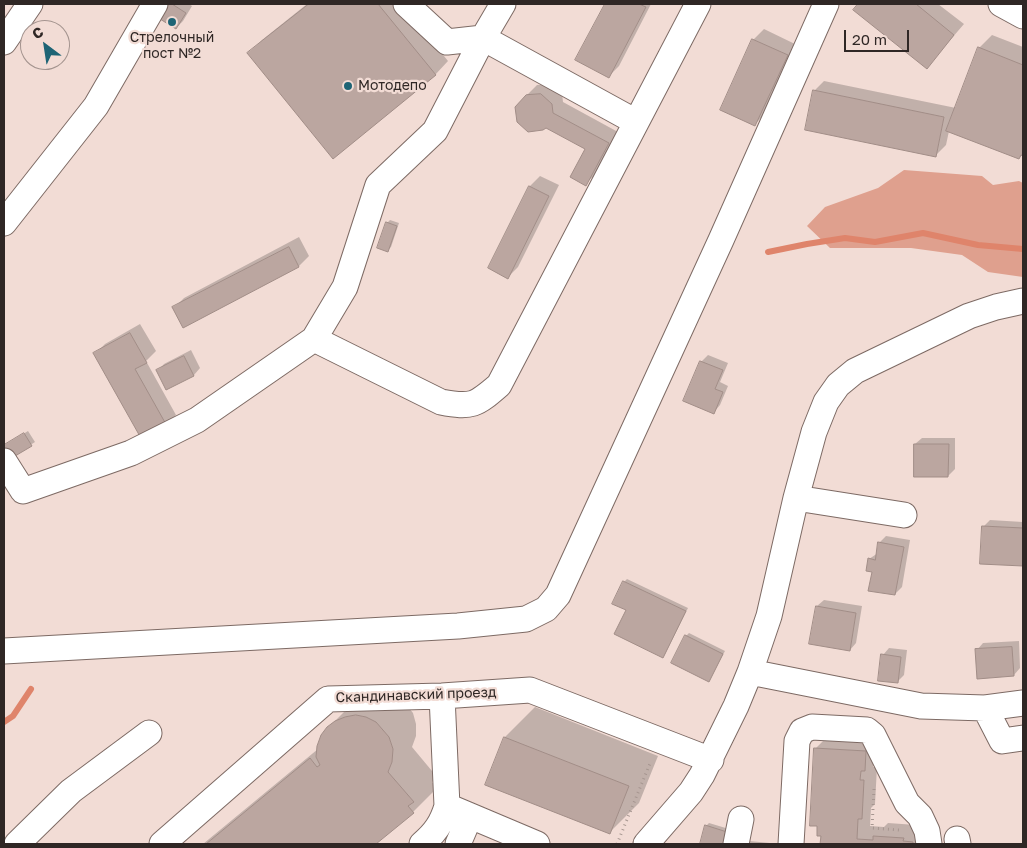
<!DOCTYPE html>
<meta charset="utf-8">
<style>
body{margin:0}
#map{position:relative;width:1027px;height:848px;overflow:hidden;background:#f2dcd5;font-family:"Golos Text",sans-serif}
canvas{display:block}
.frame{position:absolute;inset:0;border:5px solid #2f2725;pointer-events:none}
.north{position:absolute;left:20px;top:20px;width:50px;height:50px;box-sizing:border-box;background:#f2dcd5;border:1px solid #a4948f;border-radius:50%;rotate:329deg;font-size:14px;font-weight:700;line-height:20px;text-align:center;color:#2f2725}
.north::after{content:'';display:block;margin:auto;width:18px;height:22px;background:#1e6475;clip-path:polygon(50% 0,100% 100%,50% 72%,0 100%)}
.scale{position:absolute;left:844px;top:30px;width:65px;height:22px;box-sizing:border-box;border:2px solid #2f2725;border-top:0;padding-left:6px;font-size:15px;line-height:18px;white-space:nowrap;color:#2f2725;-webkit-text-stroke:4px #f2dcd5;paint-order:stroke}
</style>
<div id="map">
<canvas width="1027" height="848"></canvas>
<div class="frame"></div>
<div class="north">С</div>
<div class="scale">20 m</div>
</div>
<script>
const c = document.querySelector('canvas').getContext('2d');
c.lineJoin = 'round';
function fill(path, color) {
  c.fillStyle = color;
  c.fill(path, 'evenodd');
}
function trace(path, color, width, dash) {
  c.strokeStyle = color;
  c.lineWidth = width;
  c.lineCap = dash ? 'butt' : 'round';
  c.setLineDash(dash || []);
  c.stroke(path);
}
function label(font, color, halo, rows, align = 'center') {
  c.font = font + ' "Golos Text",sans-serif';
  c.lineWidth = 4.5;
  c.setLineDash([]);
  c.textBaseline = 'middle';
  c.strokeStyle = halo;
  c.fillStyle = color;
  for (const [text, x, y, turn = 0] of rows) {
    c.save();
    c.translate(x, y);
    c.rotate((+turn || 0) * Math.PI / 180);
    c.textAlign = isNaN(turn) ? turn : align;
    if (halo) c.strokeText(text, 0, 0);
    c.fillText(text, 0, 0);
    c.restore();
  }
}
const green = new Path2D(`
 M 904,170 L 982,176 L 993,185 L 1019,181 L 1023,183 L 1023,277 L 988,272 L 962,255 L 911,248 L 830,248 L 807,226 L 825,207 L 878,188 Z`);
const shadow = new Path2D(`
 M 160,4 L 189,4 L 192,6 L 183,21 L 176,28 Z
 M 307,4 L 402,4 L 448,61 L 435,75 L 249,53 L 262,40 Z
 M 606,4 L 651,4 L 619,66 L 609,76 L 577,60 Z
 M 859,4 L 938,4 L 964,24 L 927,67 L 854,10 Z
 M 764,29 L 797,45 L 765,114 L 755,124 L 722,109 L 753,40 Z
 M 992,35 L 1023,47 L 1023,154 L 1019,158 L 949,131 L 946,145 L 936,155 L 814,91 L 824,81 L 956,108 L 979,48 Z
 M 551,84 L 562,93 L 563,102 L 618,132 L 596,174 L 585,184 L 587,148 L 526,96 L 537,85 Z
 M 540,176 L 559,185 L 518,267 L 508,277 L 490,268 L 530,186 Z
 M 390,220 L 399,223 L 391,247 L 388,250 L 387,223 Z
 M 299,237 L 309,256 L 299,266 L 183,326 L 174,308 L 184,298 Z
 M 140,324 L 156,351 L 146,361 L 176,415 L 166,425 L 95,354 L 105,344 Z
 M 191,350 L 200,368 L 194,375 L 167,388 L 158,371 L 164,364 Z
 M 708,355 L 728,363 L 720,382 L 728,386 L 720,405 L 714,412 L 701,362 Z
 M 28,431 L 35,442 L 10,458 L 4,446 Z
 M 922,438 L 955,438 L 955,469 L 948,476 L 915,444 Z
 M 990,520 L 1023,522 L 1023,565 L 981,563 L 983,527 Z
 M 886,536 L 910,540 L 902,587 L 895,594 L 873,571 L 869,559 L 878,553 L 879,543 Z
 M 627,579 L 688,608 L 665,654 L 662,657 L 627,610 L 624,582 Z
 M 824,600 L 862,606 L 856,643 L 850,650 L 817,606 Z
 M 689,633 L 725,651 L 709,681 L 686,636 Z
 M 1019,641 L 1020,668 L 1014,675 L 977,650 L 983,643 Z
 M 889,648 L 907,650 L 904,675 L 897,682 L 883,655 Z
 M 401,698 L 413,713 L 416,724 L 416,736 L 412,747 L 437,777 L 432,782 L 437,788 L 413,812 L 374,844 L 203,844 L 318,749 L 328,728 L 353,703 Z
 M 535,707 L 658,756 L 639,803 L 609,833 L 486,784 L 505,737 Z
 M 829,735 L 879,738 L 874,760 L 873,767 L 877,767 L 875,804 L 871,808 L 870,826 L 884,827 L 888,823 L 916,825 L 925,844 L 821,844 L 815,749 Z
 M 709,823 L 729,829 L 725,844 L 701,844 L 706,826 Z
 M 749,841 L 770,843 L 770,844 L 746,844 Z`);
const stream = new Path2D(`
 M 768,252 L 807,244 L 845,238 L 875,242 L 923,233 L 978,245 L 1023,249
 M 4,722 L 13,716 L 31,689`);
const building = new Path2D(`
 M 158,4 L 172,4 L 186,13 L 176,29 L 152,14 Z
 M 309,4 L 378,4 L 436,75 L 333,159 L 247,53 Z
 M 605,4 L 639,4 L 646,7 L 609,78 L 575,60 Z
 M 858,4 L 916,4 L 954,35 L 927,69 L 853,10 Z
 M 752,39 L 788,55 L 755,126 L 720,110 Z
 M 978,47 L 1023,65 L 1023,156 L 1021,155 L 1019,159 L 946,131 Z
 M 813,90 L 944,117 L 936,157 L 805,130 Z
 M 541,94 L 552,104 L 553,113 L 609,143 L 586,186 L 570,177 L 585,149 L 546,128 L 543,130 L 528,132 L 517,122 L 515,107 L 526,95 Z
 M 529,186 L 549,196 L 508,279 L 488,268 Z
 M 386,222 L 397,226 L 388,252 L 377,248 Z
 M 289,247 L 299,267 L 183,328 L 172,307 Z
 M 130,333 L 147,363 L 135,369 L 167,426 L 142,440 L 93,353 Z
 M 184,356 L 194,376 L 166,390 L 156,370 Z
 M 700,361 L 723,370 L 715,389 L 723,392 L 714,414 L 683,401 Z
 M 24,433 L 32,446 L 10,459 L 4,449 L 4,445 Z
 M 914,444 L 949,444 L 948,477 L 914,477 Z
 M 982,526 L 1023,528 L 1023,566 L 980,564 Z
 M 878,542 L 904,547 L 895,595 L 868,591 L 872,572 L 866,571 L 868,558 L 875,560 Z
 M 623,581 L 686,611 L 663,658 L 614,634 L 626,610 L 612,604 Z
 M 816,606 L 856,613 L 850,651 L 809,644 Z
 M 685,635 L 723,654 L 709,682 L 671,663 Z
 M 1012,647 L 1014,676 L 977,679 L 975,649 Z
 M 881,654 L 901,657 L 898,683 L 878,681 Z
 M 356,715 L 366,717 L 376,722 L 389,737 L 393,749 L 392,762 L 388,772 L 414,802 L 408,806 L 414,813 L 376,844 L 206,844 L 310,758 L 317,767 L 320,765 L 316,757 L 317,746 L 321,735 L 327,727 L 335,721 L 345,717 Z
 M 504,737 L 629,786 L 610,834 L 485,785 Z
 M 814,748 L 866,751 L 865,771 L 861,771 L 860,780 L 864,780 L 862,819 L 858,819 L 857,839 L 873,840 L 873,836 L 904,838 L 903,841 L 913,842 L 913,844 L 820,844 L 821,836 L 817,836 L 817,826 L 810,826 Z
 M 705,825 L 727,832 L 723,844 L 700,844 Z`);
const path = new Path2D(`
 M 874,789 L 872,828 L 899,830
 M 617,844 L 651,761`);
const minor = new Path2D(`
 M 406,4 L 447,42 L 483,38 L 636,122
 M 1001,4 L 1023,16
 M 4,42 L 30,4
 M 4,223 L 96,106 L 155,4
 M 314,339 L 345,287 L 378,185 L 435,131 L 483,38 L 503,4
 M 4,461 L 23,491 L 131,453 L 197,420 L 314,339 L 441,402 C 472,408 476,405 499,385 L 698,4
 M 796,498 L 904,515
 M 4,651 L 458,626 L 526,619 L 546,609 L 558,595 L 721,240 L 826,4
 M 750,672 L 921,706 L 985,708 L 1023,703
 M 985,708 L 1002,741 L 1023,738
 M 447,806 L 537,844
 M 957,839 L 958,844
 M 17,844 L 71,791 L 149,733
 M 162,844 L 328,699 L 442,696 L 530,690 L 711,760
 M 422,844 C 435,833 442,823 447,806 L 442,696
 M 458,844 L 470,816
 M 646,844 L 691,792 L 702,775 L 736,706 L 750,672 L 769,616 L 796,498 L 814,432 L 826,402 L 838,385 L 855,371 L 969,316 L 996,307 L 1023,301
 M 736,844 L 741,819
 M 791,844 L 797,741 L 802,731 L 812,727 L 867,730 L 873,735 L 907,803 L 920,816 L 927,831 L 929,844`);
const markers = [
 [172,22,5,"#1e6475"],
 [348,86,5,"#1e6475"]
];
const poiNames = [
 ["Стрелочный",172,38],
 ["пост №2",172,54],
 ["Мотодепо",358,86,"left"]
];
const streetNames = [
 ["Скандинавский проезд",416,695,-2]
];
fill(green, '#dfa08e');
fill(shadow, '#0003');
trace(stream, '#df846b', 6);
fill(building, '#bba6a0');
trace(building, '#a18d87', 1);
trace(minor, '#7d6a64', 27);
trace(path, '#a69690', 3, [1, 4]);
trace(minor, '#fff', 25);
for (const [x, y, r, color] of markers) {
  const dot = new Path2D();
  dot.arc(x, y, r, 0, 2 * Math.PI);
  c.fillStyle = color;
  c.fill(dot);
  trace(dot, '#f2dcd5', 2);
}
label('14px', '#2f2725', '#f2dcd5', poiNames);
label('14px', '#2f2725', '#f2dcd5', streetNames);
</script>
